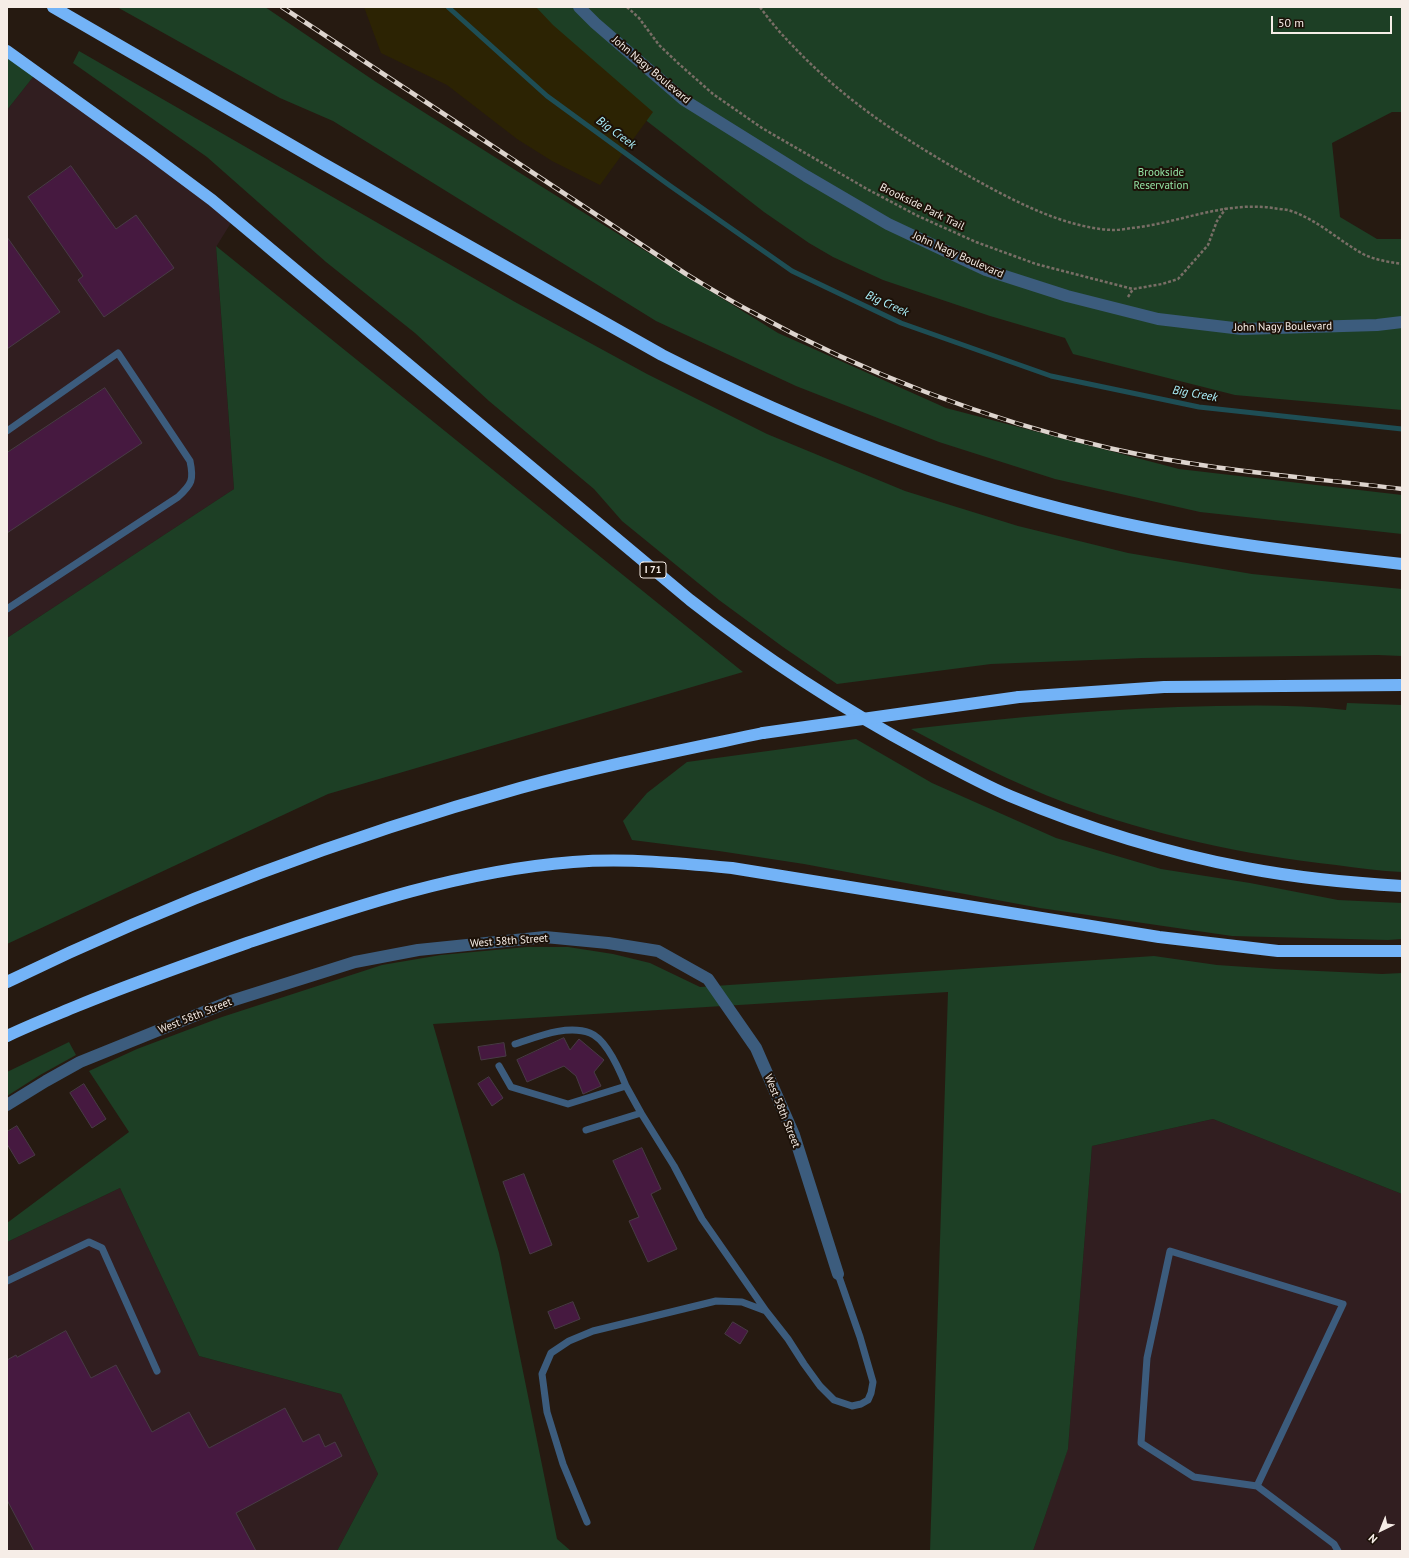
<!DOCTYPE html>
<style>
body{margin:0}
#map{position:relative;width:1409px;height:1558px;overflow:hidden;background:#261a11;font-family:"PT Sans",sans-serif}
canvas{display:block}
.frame{position:absolute;inset:0;border:8px solid #f6ede7;pointer-events:none}
.north{position:absolute;left:1361px;top:1510px;width:40px;height:40px;-webkit-text-stroke:3px #1c1108;paint-order:stroke;rotate:223deg;font-size:11px;font-weight:700;line-height:16px;text-align:center;color:#f6ede7}
.north::after{content:'';display:block;margin:auto;width:14px;height:18px;background:#f6ede7;clip-path:polygon(50% 0,100% 100%,50% 72%,0 100%)}
.scale{position:absolute;left:1271px;top:16px;width:121px;height:18px;box-sizing:border-box;border:2px solid #f6ede7;border-top:0;padding-left:5px;font-size:12px;line-height:14px;white-space:nowrap;color:#f6ede7;-webkit-text-stroke:3px #1c1108;paint-order:stroke}
</style>
<div id="map">
<canvas width="1409" height="1558"></canvas>
<div class="frame"></div>
<div class="north">N</div>
<div class="scale">50 m</div>
</div>
<script>
const c = document.querySelector('canvas').getContext('2d');
c.lineJoin = 'round';
function fill(path, color) {
  c.fillStyle = color;
  c.fill(path, 'evenodd');
}
function trace(path, color, width, dash) {
  c.strokeStyle = color;
  c.lineWidth = width;
  c.lineCap = dash ? 'butt' : 'round';
  c.setLineDash(dash || []);
  c.stroke(path);
}
function label(font, color, halo, rows, align = 'center') {
  c.font = font + ' "PT Sans",sans-serif';
  c.lineWidth = 4;
  c.setLineDash([]);
  c.textBaseline = 'middle';
  c.strokeStyle = halo;
  c.fillStyle = color;
  for (const [text, x, y, turn = 0] of rows) {
    c.save();
    c.translate(x, y);
    c.rotate((+turn || 0) * Math.PI / 180);
    c.textAlign = isNaN(turn) ? turn : align;
    if (halo) c.strokeText(text, 0, 0);
    c.fillText(text, 0, 0);
    c.restore();
  }
}
const industrial = new Path2D(`
 M 37,72 L 234,218 L 216,247 L 234,489 L 7,638 L 7,110 Z
 M 1213,1119 L 1402,1194 L 1402,1551 L 1033,1551 L 1068,1448 L 1092,1146 Z
 M 120,1188 L 199,1356 L 341,1394 L 378,1474 L 337,1551 L 7,1551 L 7,1242 Z`);
const green = new Path2D(`
 M 117,7 L 265,7 L 376,82 L 539,185 L 778,333 L 946,408 L 1179,469 L 1402,495 L 1402,534 L 1200,512 L 1055,479 L 939,442 L 796,386 L 656,321 L 333,121 L 280,98 Z
 M 500,7 L 1402,7 L 1402,112 L 1392,112 L 1332,143 L 1340,217 L 1377,239 L 1402,239 L 1402,410 L 1235,395 L 1073,354 L 1065,338 L 990,316 L 883,280 L 833,257 L 809,243 L 764,212 Z
 M 7,51 L 37,72 L 7,110 Z
 M 79,51 L 515,302 L 647,374 L 767,434 L 905,491 L 1018,526 L 1128,553 L 1252,574 L 1402,589 L 1402,656 L 1378,655 L 1142,658 L 991,664 L 837,684 L 783,647 L 719,600 L 622,521 L 594,489 L 489,401 L 415,333 L 326,262 L 207,157 L 73,63 Z
 M 216,246 L 743,672 L 328,794 L 7,944 L 7,638 L 234,489 Z
 M 1347,703 L 1402,705 L 1402,872 C 1380,871 1358,868 1336,865 C 1244,855 1153,835 1066,803 C 1013,783 961,756 911,729 C 1012,717 1114,708 1216,706 C 1260,705 1303,705 1346,710 Z
 M 856,739 L 932,783 L 1056,838 L 1161,869 L 1250,883 L 1338,900 L 1402,903 L 1402,939 L 1388,940 L 1232,936 L 1040,908 L 804,864 L 719,851 L 632,840 L 623,821 L 647,793 L 687,762 Z
 M 527,947 L 568,947 L 613,954 L 650,963 L 700,987 L 1154,956 L 1217,965 L 1276,969 L 1382,974 L 1402,973 L 1402,1194 L 1213,1119 L 1092,1146 L 1068,1449 L 1033,1551 L 930,1551 L 948,992 L 433,1024 L 499,1253 L 557,1539 L 571,1551 L 337,1551 L 378,1474 L 341,1394 L 199,1356 L 120,1188 L 7,1242 L 7,1223 L 129,1132 L 89,1071 L 137,1049 L 222,1017 L 382,965 L 441,955 Z
 M 69,1042 L 76,1055 L 40,1075 L 7,1096 L 7,1072 Z`);
const sand = new Path2D(`
 M 364,7 L 536,7 L 553,25 L 653,112 L 600,185 L 552,161 L 517,139 L 447,85 L 381,53 Z`);
const stream = new Path2D(`
 M 448,7 L 547,96 L 669,185 L 792,271 L 901,323 L 1051,376 L 1199,407 L 1402,429`);
const building = new Path2D(`
 M 71,166 L 116,229 L 136,215 L 174,268 L 104,317 L 78,280 L 83,276 L 28,197 Z
 M 7,237 L 60,312 L 7,349 Z
 M 105,388 L 142,443 L 7,533 L 7,453 Z
 M 564,1038 L 570,1050 L 579,1039 L 604,1060 L 594,1072 L 601,1086 L 583,1094 L 576,1076 L 564,1066 L 527,1082 L 517,1060 Z
 M 504,1043 L 506,1056 L 481,1060 L 478,1047 Z
 M 489,1077 L 503,1098 L 492,1106 L 478,1084 Z
 M 84,1084 L 106,1119 L 92,1128 L 70,1093 Z
 M 17,1126 L 35,1155 L 19,1164 L 7,1144 L 7,1132 Z
 M 642,1148 L 661,1189 L 651,1194 L 677,1249 L 648,1262 L 629,1221 L 639,1217 L 613,1161 Z
 M 524,1174 L 552,1245 L 530,1254 L 503,1182 Z
 M 573,1302 L 580,1319 L 555,1329 L 548,1312 Z
 M 733,1322 L 748,1331 L 740,1344 L 725,1334 Z
 M 66,1331 L 91,1378 L 116,1365 L 152,1432 L 189,1412 L 209,1448 L 285,1408 L 303,1442 L 319,1434 L 325,1447 L 335,1442 L 342,1456 L 236,1513 L 256,1551 L 34,1551 L 7,1500 L 7,1360 L 16,1355 L 17,1357 Z`);
const path = new Path2D(`
 M 627,7 L 639,18 L 659,45 L 679,64 L 713,94 L 762,128 L 867,189 L 918,216 L 976,242 L 1036,264 L 1133,289 L 1162,284 L 1178,279 L 1208,245 L 1217,221 L 1226,208
 M 760,7 C 770,21 781,34 793,46 C 845,101 902,138 967,175 C 1010,199 1063,228 1113,230 C 1119,230 1126,229 1132,228 C 1179,223 1224,201 1273,208 C 1278,209 1285,209 1291,211 C 1318,220 1338,240 1363,254 C 1375,260 1389,262 1402,264
 M 1128,297 L 1133,289`);
const lane = new Path2D(`
 M 7,431 L 118,353 L 190,461 C 194,480 192,484 178,497 L 7,609
 M 515,1044 C 537,1037 567,1024 590,1033 C 606,1039 620,1071 626,1086
 M 499,1066 L 511,1087 L 568,1104 L 626,1086 L 641,1113
 M 586,1130 L 641,1113 L 674,1166 L 702,1219 L 766,1311 L 788,1339 L 804,1364 L 820,1386 L 834,1400 L 852,1406 L 861,1404 L 868,1400 L 871,1393 L 873,1382 L 860,1337 L 838,1274
 M 7,1281 L 89,1242 L 102,1248 L 157,1371
 M 1257,1486 L 1343,1304 L 1170,1251 L 1147,1358 L 1141,1443 L 1194,1477 L 1257,1486 L 1334,1544 L 1338,1551
 M 587,1522 L 563,1464 L 547,1412 L 542,1374 L 551,1353 L 569,1341 L 593,1331 L 716,1301 L 742,1302 L 766,1311`);
const street = new Path2D(`
 M 579,7 L 595,23 L 684,100 L 806,176 L 888,224 L 986,270 L 1067,296 L 1158,319 L 1242,329 L 1377,325 L 1402,322
 M 7,1105 L 46,1081 L 80,1062 L 231,1001 L 355,962 L 418,950 L 545,937 L 608,943 L 658,951 L 708,979 L 756,1048 L 794,1135 L 838,1274`);
const highway = new Path2D(`
 M 53,7 L 322,163 L 662,355 C 798,424 938,480 1087,515 C 1190,540 1296,552 1402,564
 M 7,51 L 149,153 L 212,200 L 690,600 C 763,657 841,708 923,752 C 951,767 980,783 1010,796 C 1086,828 1166,853 1246,868 C 1298,878 1350,883 1402,886
 M 1019,697 L 1164,687 L 1402,685
 M 7,982 C 172,902 344,837 520,788 C 600,766 682,750 763,733
 M 7,1036 C 30,1025 53,1016 77,1006 C 133,983 190,963 247,943 C 354,907 459,871 573,862 C 626,858 679,863 732,868 L 1159,937 L 1278,951 L 1402,951`);
const rail = new Path2D(`
 M 282,7 L 686,274 C 708,287 729,300 752,312 C 861,372 987,420 1109,448 C 1205,470 1304,477 1402,489`);
const highwayBridge = new Path2D(`
 M 763,733 L 1019,697`);
const shields = [
 [653,570,26]
];
const shieldNames = [
 ["I 71",653,570]
];
const streetNames = [
 ["John Nagy Boulevard",651,70,40],
 ["Brookside Park Trail",922,207,26],
 ["John Nagy Boulevard",958,255,24],
 ["John Nagy Boulevard",1283,327,-1],
 ["West 58th Street",509,941,-4],
 ["West 58th Street",195,1016,-22],
 ["West 58th Street",782,1111,68]
];
const parkNames = [
 ["Brookside",1161,173],
 ["Reservation",1161,186]
];
const waterNames = [
 ["Big Creek",616,133,36],
 ["Big Creek",887,304,24],
 ["Big Creek",1195,394,10]
];
fill(industrial, '#311e20');
fill(green, '#1d3f25');
fill(sand, '#2c2303');
trace(stream, '#1e4e55', 5);
fill(building, '#461940');
trace(building, '#483b45', 1);
trace(path, '#796e66', 2.5, [3, 2]);
trace(lane, '#3c5c7d', 7);
trace(street, '#3c5c7d', 12);
trace(highway, '#73b3f7', 12);
trace(rail, '#ddd4ce', 4.5);
trace(rail, '#1c1108', 3, [9]);
trace(highwayBridge, '#73b3f7', 12);
for (const [x, y, w] of shields) {
  const box = new Path2D();
  box.roundRect(x - w / 2, y - 8, w, 16, 3);
  c.fillStyle = '#1c1108';
  c.fill(box);
  trace(box, '#f6ede7', 1);
}
label('bold 10px', '#f6ede7', null, shieldNames);
label('11px', '#f6ede7', '#1c1108', streetNames);
label('11px', '#93e3a4', '#1c1108', parkNames);
label('italic 12px', '#acf2fd', '#1c1108', waterNames);
</script>
